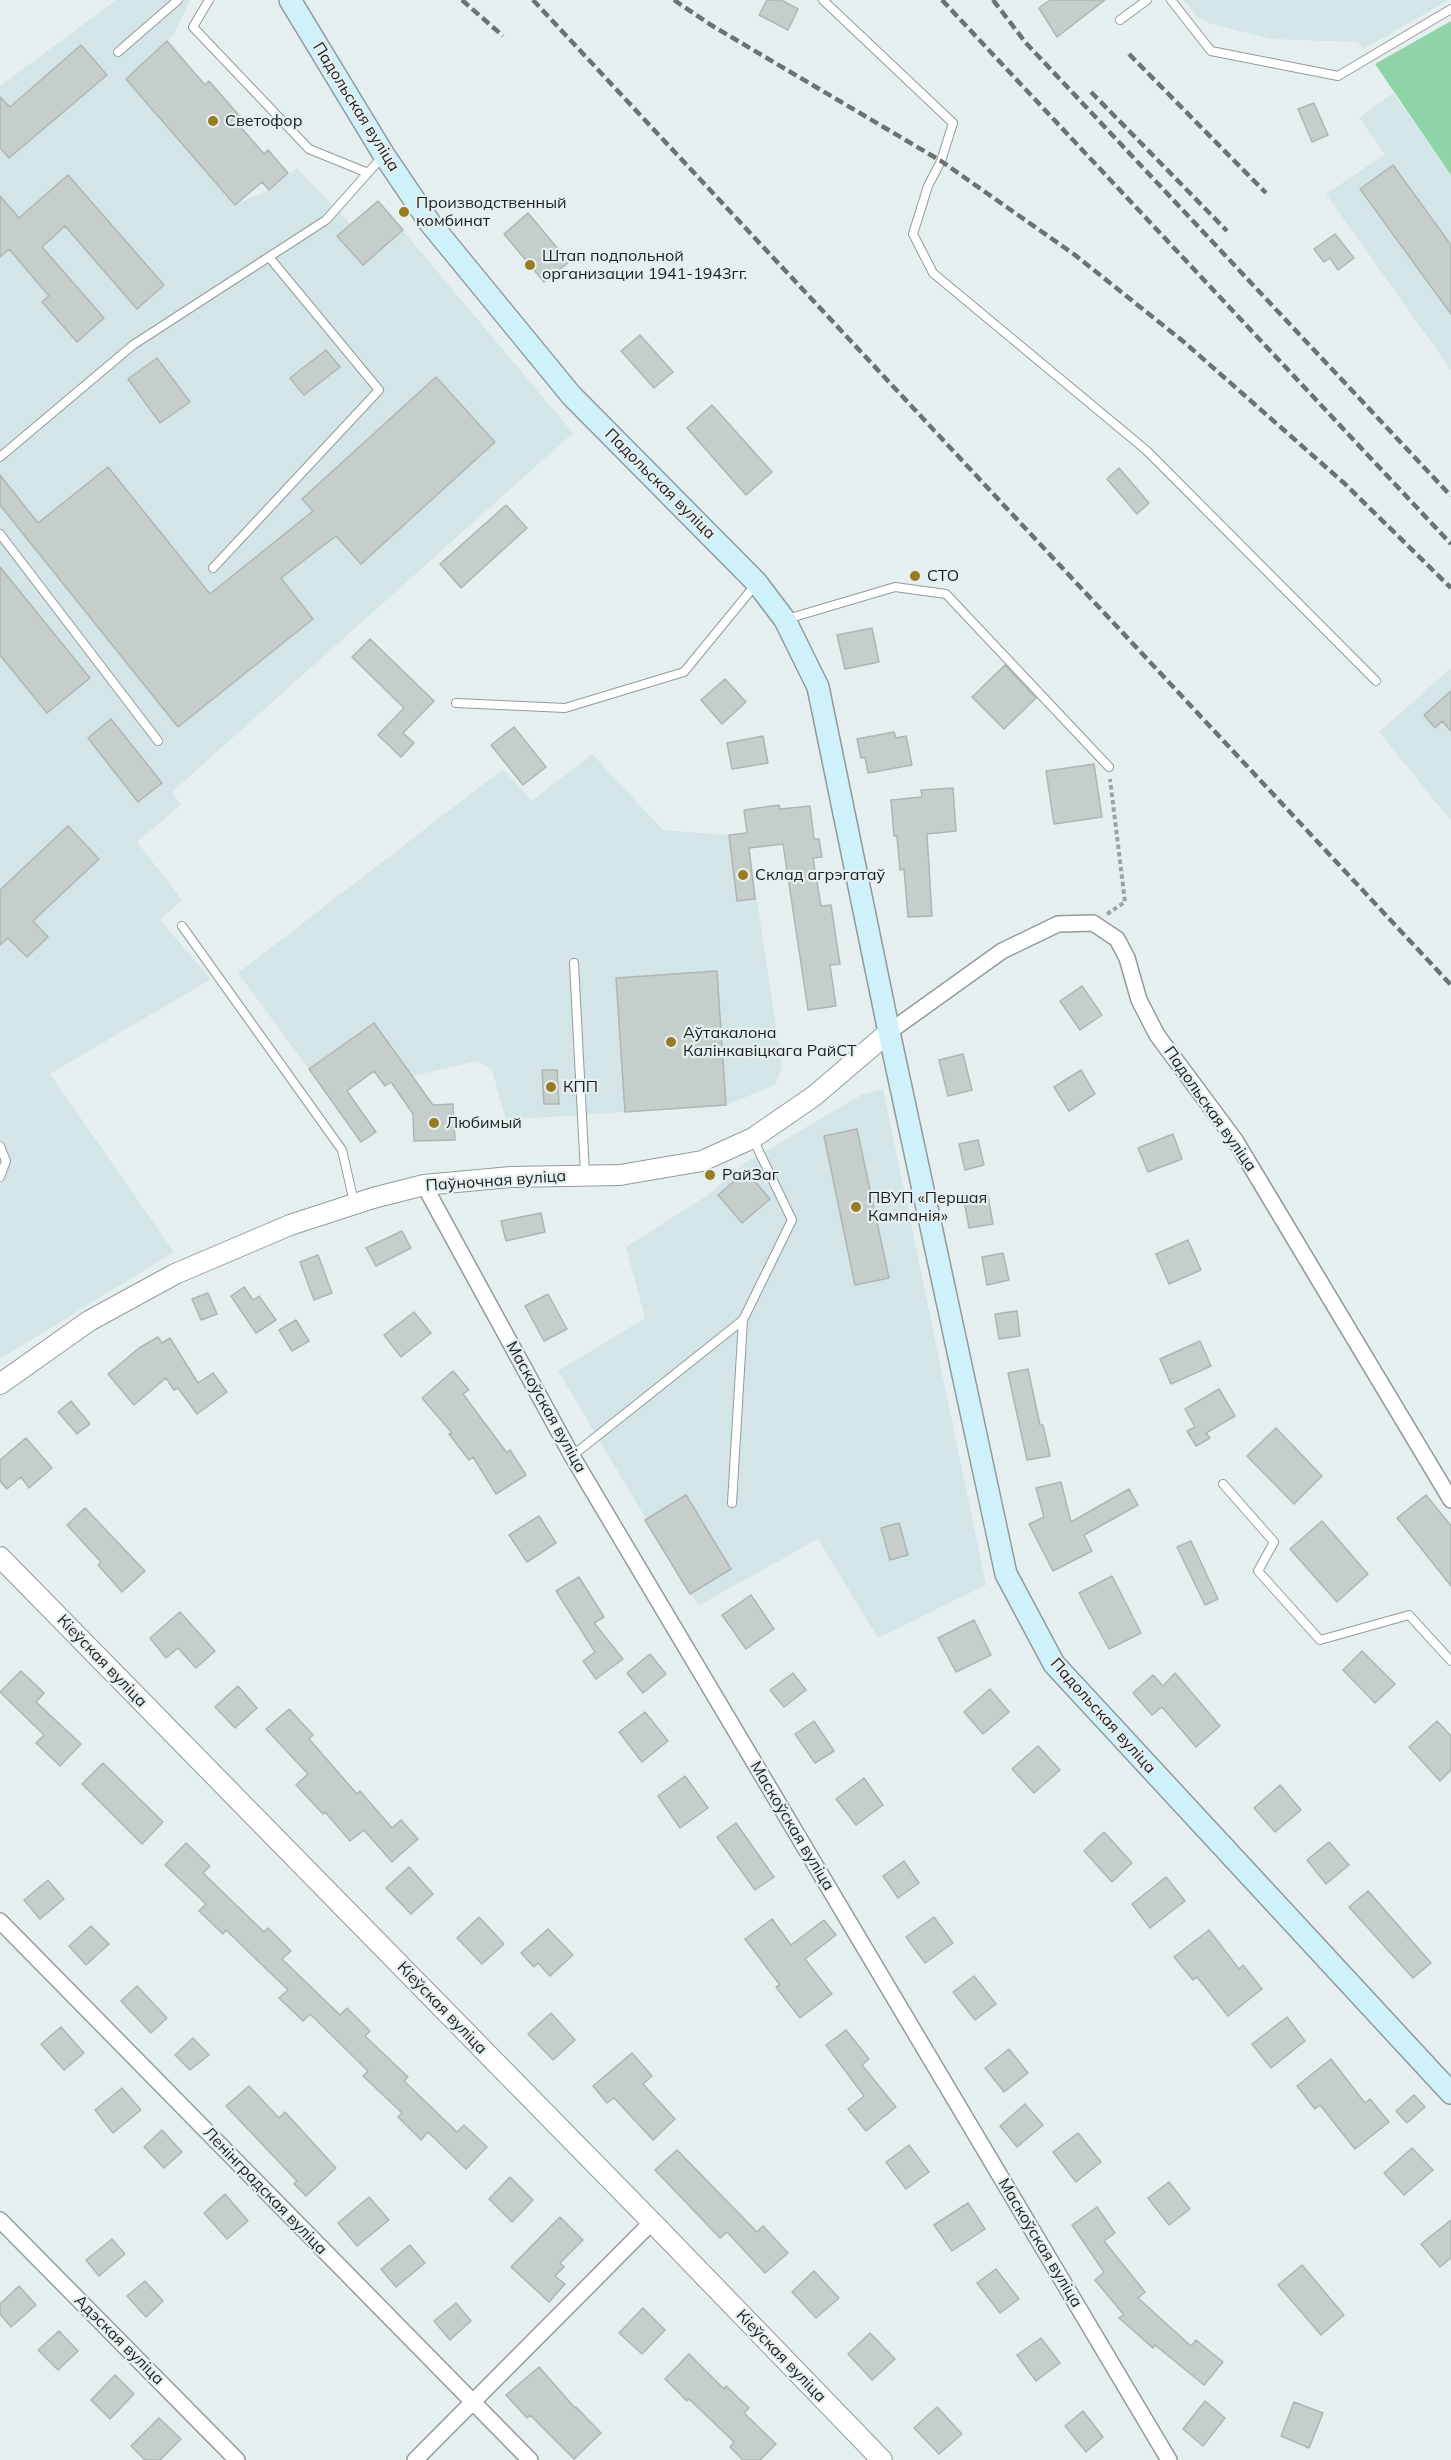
<!DOCTYPE html>
<meta charset="utf-8">
<style>
body{margin:0}
canvas{display:block;background:#e6efef}
</style>
<canvas width="1451" height="2460"></canvas>
<script>
const c = document.querySelector('canvas').getContext('2d');
c.lineJoin = 'round';
function fill(path, color) {
  c.fillStyle = color;
  c.fill(path, 'evenodd');
}
function trace(path, color, width, dash) {
  c.strokeStyle = color;
  c.lineWidth = width;
  c.lineCap = dash ? 'butt' : 'round';
  c.setLineDash(dash || []);
  c.stroke(path);
}
function label(font, color, halo, rows, align = 'center') {
  c.font = font + ' Mulish,sans-serif';
  c.lineWidth = 4.5;
  c.setLineDash([]);
  c.textBaseline = 'middle';
  c.strokeStyle = halo;
  c.fillStyle = color;
  for (const [text, x, y, turn = 0] of rows) {
    c.save();
    c.translate(x, y);
    c.rotate((+turn || 0) * Math.PI / 180);
    c.textAlign = isNaN(turn) ? turn : align;
    if (halo) c.strokeText(text, 0, 0);
    c.fillText(text, 0, 0);
    c.restore();
  }
}
const built = new Path2D(`
 M 116,0 L 190,0 L 173,36 L 126,79 L 234,205 L 269,190 L 297,168 L 350,224 L 378,201 L 573,433 L 172,792 L 181,805 L 137,842 L 182,900 L 160,920 L 211,979 L 50,1074 L 174,1252 L 0,1359 L 0,86 Z
 M 1184,0 L 1448,0 L 1364,49 L 1357,42 L 1271,39 L 1211,24 L 1197,17 Z
 M 1393,93 L 1451,175 L 1451,370 L 1326,194 L 1385,154 L 1359,118 Z
 M 1451,668 L 1451,821 L 1379,732 Z
 M 592,754 L 663,830 L 726,835 L 747,833 L 782,1067 L 775,1085 L 726,1105 L 506,1120 L 492,1070 L 478,1061 L 412,1076 L 374,1023 L 309,1069 L 238,973 L 503,769 L 532,801 Z
 M 883,1089 L 986,1585 L 878,1638 L 818,1539 L 698,1606 L 558,1371 L 645,1318 L 626,1247 L 708,1195 L 745,1163 L 863,1094 Z`);
const green = new Path2D(`
 M 1451,21 L 1451,175 L 1375,64 Z`);
const building = new Path2D(`
 M 767,0 L 781,0 L 798,9 L 788,30 L 759,15 Z
 M 1050,0 L 1105,0 L 1057,37 L 1039,8 Z
 M 167,41 L 205,85 L 209,81 L 243,120 L 238,124 L 264,154 L 268,150 L 288,173 L 269,190 L 262,182 L 235,205 L 126,79 Z
 M 81,45 L 107,75 L 9,158 L 0,148 L 0,97 L 10,107 Z
 M 1314,103 L 1328,135 L 1312,142 L 1298,109 Z
 M 1393,165 L 1451,245 L 1451,314 L 1360,189 Z
 M 68,175 L 164,285 L 137,309 L 65,226 L 42,247 L 104,318 L 77,342 L 42,302 L 49,296 L 9,249 L 0,257 L 0,196 L 19,218 Z
 M 378,201 L 403,230 L 363,265 L 337,236 Z
 M 528,213 L 569,262 L 544,282 L 504,234 Z
 M 1335,234 L 1354,258 L 1338,270 L 1330,258 L 1324,262 L 1314,249 Z
 M 640,335 L 673,372 L 654,388 L 621,351 Z
 M 326,350 L 340,367 L 304,395 L 290,378 Z
 M 157,358 L 190,402 L 160,423 L 128,379 Z
 M 436,377 L 495,442 L 361,564 L 336,536 L 281,578 L 313,619 L 178,727 L 0,505 L 0,475 L 38,523 L 108,467 L 210,594 L 313,511 L 302,499 Z
 M 712,405 L 772,472 L 746,495 L 687,428 Z
 M 1119,468 L 1149,503 L 1137,514 L 1107,479 Z
 M 506,505 L 527,528 L 461,588 L 440,564 Z
 M 0,567 L 90,678 L 47,713 L 0,655 Z
 M 872,628 L 879,662 L 845,669 L 837,635 Z
 M 370,639 L 434,701 L 403,733 L 414,743 L 401,757 L 378,735 L 404,708 L 352,657 Z
 M 1005,665 L 1036,698 L 1004,729 L 972,697 Z
 M 725,679 L 746,702 L 722,724 L 701,700 Z
 M 1451,691 L 1451,731 L 1442,721 L 1435,728 L 1424,715 Z
 M 111,719 L 162,783 L 138,802 L 88,738 Z
 M 514,727 L 546,767 L 523,785 L 491,745 Z
 M 894,732 L 896,738 L 906,736 L 912,765 L 868,773 L 865,757 L 861,758 L 857,739 Z
 M 763,736 L 768,763 L 732,769 L 727,743 Z
 M 1094,764 L 1102,817 L 1054,824 L 1046,771 Z
 M 953,788 L 956,831 L 927,834 L 932,916 L 908,917 L 904,869 L 900,870 L 897,836 L 894,836 L 891,800 L 922,797 L 921,790 Z
 M 779,805 L 780,809 L 810,806 L 814,839 L 819,839 L 822,857 L 813,858 L 821,906 L 831,905 L 840,964 L 830,965 L 836,1006 L 808,1010 L 783,844 L 749,848 L 755,899 L 737,901 L 729,835 L 747,833 L 744,810 Z
 M 68,826 L 99,859 L 33,921 L 48,937 L 27,957 L 8,938 L 0,945 L 0,890 Z
 M 717,971 L 726,1105 L 625,1112 L 616,978 Z
 M 1082,986 L 1102,1015 L 1080,1030 L 1060,1001 Z
 M 374,1023 L 433,1105 L 453,1104 L 455,1140 L 414,1141 L 413,1114 L 391,1082 L 385,1086 L 374,1071 L 347,1091 L 376,1132 L 361,1142 L 309,1069 Z
 M 963,1054 L 972,1090 L 948,1096 L 939,1060 Z
 M 542,1070 L 557,1070 L 559,1104 L 544,1104 Z
 M 1081,1070 L 1095,1094 L 1069,1111 L 1054,1087 Z
 M 857,1129 L 889,1278 L 855,1285 L 824,1136 Z
 M 1173,1134 L 1182,1159 L 1148,1172 L 1138,1148 Z
 M 978,1140 L 984,1165 L 965,1170 L 959,1144 Z
 M 746,1171 L 770,1199 L 742,1223 L 718,1195 Z
 M 988,1196 L 993,1224 L 969,1228 L 964,1200 Z
 M 541,1213 L 545,1232 L 506,1241 L 501,1221 Z
 M 402,1231 L 411,1248 L 376,1266 L 366,1248 Z
 M 1188,1240 L 1201,1270 L 1169,1284 L 1156,1254 Z
 M 1003,1253 L 1009,1280 L 987,1285 L 982,1257 Z
 M 318,1255 L 332,1293 L 314,1300 L 300,1262 Z
 M 244,1287 L 253,1300 L 259,1296 L 276,1320 L 256,1333 L 231,1296 Z
 M 208,1293 L 217,1314 L 201,1320 L 192,1299 Z
 M 548,1294 L 567,1329 L 544,1341 L 525,1306 Z
 M 1017,1311 L 1020,1336 L 999,1339 L 995,1314 Z
 M 414,1312 L 431,1333 L 401,1357 L 384,1335 Z
 M 296,1320 L 309,1341 L 292,1351 L 279,1330 Z
 M 158,1337 L 162,1343 L 170,1338 L 198,1383 L 213,1373 L 227,1392 L 197,1414 L 178,1388 L 174,1390 L 166,1378 L 134,1405 L 108,1374 L 139,1348 Z
 M 1200,1341 L 1211,1366 L 1171,1384 L 1160,1359 Z
 M 1028,1369 L 1040,1425 L 1043,1425 L 1050,1456 L 1027,1460 L 1008,1373 Z
 M 453,1371 L 469,1390 L 463,1394 L 507,1453 L 510,1450 L 526,1475 L 496,1494 L 473,1457 L 469,1460 L 449,1434 L 452,1433 L 422,1398 Z
 M 1219,1389 L 1235,1416 L 1206,1433 L 1210,1438 L 1196,1446 L 1187,1431 L 1195,1427 L 1185,1409 Z
 M 71,1401 L 90,1424 L 77,1434 L 58,1412 Z
 M 1276,1428 L 1322,1476 L 1294,1504 L 1247,1456 Z
 M 26,1438 L 52,1468 L 29,1488 L 21,1477 L 7,1489 L 0,1481 L 0,1460 Z
 M 1061,1482 L 1071,1522 L 1129,1489 L 1138,1505 L 1084,1535 L 1092,1551 L 1053,1571 L 1029,1524 L 1044,1517 L 1036,1488 Z
 M 686,1495 L 731,1569 L 690,1594 L 645,1520 Z
 M 1426,1495 L 1451,1526 L 1451,1586 L 1397,1518 Z
 M 85,1508 L 145,1571 L 122,1592 L 98,1565 L 101,1562 L 67,1525 Z
 M 539,1516 L 556,1543 L 527,1562 L 509,1535 Z
 M 1322,1521 L 1368,1574 L 1337,1602 L 1290,1549 Z
 M 899,1523 L 908,1555 L 890,1560 L 881,1528 Z
 M 1191,1541 L 1218,1599 L 1205,1605 L 1177,1547 Z
 M 1112,1576 L 1141,1633 L 1109,1649 L 1079,1593 Z
 M 579,1577 L 604,1617 L 594,1623 L 623,1659 L 596,1679 L 583,1661 L 595,1652 L 556,1591 Z
 M 751,1595 L 774,1629 L 746,1649 L 722,1615 Z
 M 180,1612 L 215,1651 L 196,1668 L 178,1648 L 166,1658 L 150,1638 Z
 M 974,1620 L 991,1655 L 956,1672 L 938,1638 Z
 M 1362,1651 L 1395,1684 L 1375,1703 L 1343,1670 Z
 M 650,1654 L 666,1674 L 643,1693 L 627,1673 Z
 M 21,1671 L 44,1693 L 36,1702 L 81,1744 L 60,1766 L 36,1743 L 44,1735 L 0,1692 Z
 M 793,1673 L 806,1690 L 784,1707 L 770,1690 Z
 M 1175,1673 L 1220,1726 L 1196,1747 L 1162,1707 L 1152,1715 L 1133,1693 L 1153,1675 L 1163,1686 Z
 M 238,1686 L 257,1708 L 235,1728 L 215,1707 Z
 M 990,1689 L 1009,1712 L 983,1734 L 964,1712 Z
 M 289,1709 L 313,1735 L 309,1739 L 357,1794 L 360,1791 L 392,1828 L 401,1820 L 418,1839 L 392,1862 L 364,1830 L 350,1841 L 325,1812 L 323,1814 L 296,1785 L 308,1774 L 266,1729 Z
 M 645,1712 L 668,1741 L 642,1762 L 619,1732 Z
 M 814,1721 L 834,1751 L 815,1763 L 795,1734 Z
 M 1437,1721 L 1451,1736 L 1451,1770 L 1440,1781 L 1409,1747 Z
 M 1038,1746 L 1060,1770 L 1034,1793 L 1012,1769 Z
 M 103,1763 L 163,1822 L 142,1844 L 82,1784 Z
 M 685,1776 L 708,1808 L 680,1828 L 658,1796 Z
 M 864,1778 L 883,1805 L 856,1825 L 836,1799 Z
 M 1280,1785 L 1301,1810 L 1275,1832 L 1254,1808 Z
 M 736,1823 L 774,1877 L 755,1890 L 717,1837 Z
 M 1104,1832 L 1132,1863 L 1112,1882 L 1084,1851 Z
 M 1329,1842 L 1349,1865 L 1326,1884 L 1307,1860 Z
 M 186,1843 L 210,1866 L 203,1873 L 264,1932 L 268,1928 L 291,1951 L 282,1959 L 340,2015 L 347,2008 L 370,2031 L 365,2036 L 408,2077 L 404,2081 L 457,2132 L 464,2125 L 487,2147 L 466,2169 L 428,2132 L 421,2140 L 398,2117 L 402,2113 L 363,2076 L 368,2071 L 310,2014 L 303,2021 L 279,1998 L 288,1990 L 226,1930 L 223,1934 L 199,1911 L 206,1904 L 165,1865 Z
 M 904,1861 L 919,1883 L 898,1898 L 883,1876 Z
 M 409,1867 L 433,1894 L 411,1914 L 386,1888 Z
 M 1166,1877 L 1185,1901 L 1150,1928 L 1132,1904 Z
 M 48,1880 L 64,1899 L 40,1919 L 24,1900 Z
 M 1368,1891 L 1431,1963 L 1413,1978 L 1349,1907 Z
 M 479,1917 L 504,1944 L 482,1964 L 457,1938 Z
 M 934,1917 L 953,1943 L 925,1963 L 906,1937 Z
 M 772,1919 L 791,1945 L 824,1920 L 836,1935 L 805,1959 L 832,1994 L 800,2018 L 776,1987 L 780,1985 L 745,1939 Z
 M 91,1926 L 109,1944 L 86,1965 L 69,1946 Z
 M 548,1929 L 573,1955 L 550,1976 L 538,1963 L 534,1967 L 521,1953 Z
 M 1209,1930 L 1239,1969 L 1243,1965 L 1262,1989 L 1228,2016 L 1197,1977 L 1193,1980 L 1174,1957 Z
 M 974,1976 L 996,2004 L 975,2020 L 953,1992 Z
 M 137,1986 L 167,2018 L 151,2033 L 121,2001 Z
 M 551,2013 L 575,2040 L 553,2060 L 528,2034 Z
 M 1287,2017 L 1305,2041 L 1271,2068 L 1252,2044 Z
 M 61,2027 L 84,2053 L 64,2070 L 41,2044 Z
 M 846,2030 L 869,2059 L 862,2065 L 896,2107 L 866,2131 L 848,2109 L 864,2096 L 826,2045 Z
 M 193,2038 L 209,2055 L 190,2070 L 175,2055 Z
 M 1009,2049 L 1028,2073 L 1004,2092 L 985,2068 Z
 M 632,2053 L 652,2076 L 643,2084 L 675,2119 L 653,2140 L 614,2098 L 607,2103 L 593,2086 Z
 M 1331,2059 L 1365,2103 L 1370,2099 L 1389,2122 L 1355,2149 L 1320,2105 L 1315,2109 L 1297,2086 Z
 M 249,2086 L 279,2118 L 285,2112 L 336,2168 L 306,2196 L 294,2184 L 297,2181 L 226,2106 Z
 M 122,2088 L 141,2110 L 113,2133 L 95,2110 Z
 M 1414,2095 L 1425,2107 L 1407,2123 L 1396,2111 Z
 M 1025,2104 L 1043,2125 L 1017,2147 L 1000,2126 Z
 M 162,2130 L 182,2152 L 164,2168 L 144,2147 Z
 M 1078,2133 L 1101,2162 L 1076,2182 L 1053,2152 Z
 M 909,2145 L 929,2172 L 906,2189 L 886,2162 Z
 M 1412,2148 L 1433,2170 L 1404,2195 L 1384,2173 Z
 M 677,2150 L 757,2232 L 763,2226 L 788,2253 L 765,2273 L 727,2232 L 720,2238 L 655,2170 Z
 M 510,2177 L 533,2200 L 512,2222 L 489,2199 Z
 M 1169,2182 L 1190,2209 L 1169,2225 L 1148,2198 Z
 M 225,2194 L 248,2221 L 227,2239 L 204,2213 Z
 M 369,2197 L 389,2220 L 357,2246 L 338,2223 Z
 M 968,2203 L 985,2229 L 952,2251 L 934,2225 Z
 M 1097,2207 L 1115,2233 L 1104,2241 L 1145,2292 L 1138,2298 L 1191,2346 L 1196,2340 L 1223,2362 L 1204,2385 L 1155,2345 L 1153,2348 L 1119,2318 L 1124,2315 L 1095,2280 L 1104,2272 L 1072,2225 Z
 M 560,2217 L 583,2240 L 560,2263 L 564,2267 L 555,2276 L 565,2284 L 549,2302 L 511,2267 Z
 M 1451,2220 L 1451,2258 L 1440,2267 L 1421,2244 Z
 M 112,2239 L 125,2254 L 99,2276 L 86,2260 Z
 M 410,2245 L 425,2263 L 396,2287 L 381,2269 Z
 M 1302,2265 L 1344,2315 L 1321,2335 L 1278,2285 Z
 M 996,2269 L 1019,2299 L 1000,2313 L 977,2283 Z
 M 814,2271 L 839,2298 L 816,2318 L 792,2292 Z
 M 145,2281 L 163,2301 L 146,2317 L 127,2296 Z
 M 19,2286 L 36,2305 L 11,2327 L 0,2314 L 0,2304 Z
 M 456,2303 L 471,2321 L 450,2340 L 434,2321 Z
 M 643,2308 L 665,2330 L 642,2354 L 619,2333 Z
 M 59,2331 L 78,2351 L 58,2370 L 38,2350 Z
 M 870,2333 L 895,2359 L 872,2380 L 848,2354 Z
 M 1041,2338 L 1060,2363 L 1036,2381 L 1017,2355 Z
 M 689,2354 L 724,2389 L 726,2386 L 749,2408 L 744,2413 L 776,2444 L 760,2460 L 743,2460 L 730,2447 L 734,2442 L 689,2399 L 687,2401 L 665,2379 Z
 M 539,2367 L 575,2408 L 576,2407 L 601,2433 L 574,2459 L 530,2415 L 527,2418 L 506,2395 Z
 M 115,2375 L 134,2394 L 110,2419 L 91,2400 Z
 M 1205,2401 L 1225,2418 L 1203,2446 L 1183,2429 Z
 M 1294,2402 L 1323,2413 L 1309,2448 L 1281,2436 Z
 M 937,2407 L 962,2434 L 939,2454 L 914,2428 Z
 M 1083,2411 L 1103,2437 L 1086,2452 L 1065,2426 Z
 M 159,2418 L 181,2439 L 160,2460 L 145,2460 L 131,2446 Z`);
const path = new Path2D(`
 M 1107,914 L 1125,902 L 1110,779`);
const service = new Path2D(`
 M 209,0 L 193,27 L 309,149 L 368,173
 M 823,0 L 953,123 L 941,161 L 928,186 L 913,234 L 933,273 L 1146,450 L 1376,681
 M 1171,0 L 1211,51 L 1338,76 L 1451,9
 M 1120,20 L 1147,0
 M 118,52 L 178,0
 M 0,457 L 133,345 L 326,220 L 383,156
 M 0,534 L 158,741
 M 213,568 L 379,390 L 269,257
 M 787,619 L 895,587 L 946,594 L 1109,767
 M 456,703 L 565,708 L 684,672 L 756,584
 M 182,926 L 342,1150 L 354,1202
 M 574,963 L 585,1174
 M 0,1146 L 6,1161 L 0,1177
 M 572,1456 L 743,1320
 M 1223,1484 L 1274,1542 L 1258,1571 L 1320,1640 L 1409,1615 L 1451,1661
 M 732,1503 L 743,1320 L 792,1220 L 753,1139`);
const minor = new Path2D(`
 M 889,1032 L 1002,951 L 1058,924 L 1093,923 L 1117,939 L 1127,958 L 1139,1000 L 1157,1035 L 1235,1140 L 1451,1500
 M 424,1185 L 572,1456 L 1169,2460
 M 0,1921 L 530,2460
 M 0,2220 L 237,2460
 M 415,2460 L 652,2222`);
const tertiary = new Path2D(`
 M 0,1384 L 89,1321 L 175,1274 L 290,1225 L 373,1198 L 424,1185 L 511,1177 L 620,1175 L 702,1161 L 753,1138 L 814,1096 L 889,1032
 M 0,1557 L 652,2222 L 882,2460`);
const secondary = new Path2D(`
 M 290,0 L 384,155 L 430,223 L 571,395 L 757,583 L 785,620 L 818,687 L 889,1032 L 1006,1574 L 1054,1664 L 1451,2093`);
const rail = new Path2D(`
 M 462,0 L 503,36
 M 533,0 L 1451,985
 M 674,0 L 711,25 L 941,161 L 1075,255 L 1184,342 L 1344,483 L 1451,588
 M 942,0 L 1451,544
 M 993,0 L 1026,43 L 1451,496
 M 1129,54 L 1266,193
 M 1091,92 L 1227,231`);
const markers = [
 [213,121,6,"#987b23"],
 [404,212,6,"#987b23"],
 [530,265,6,"#987b23"],
 [915,576,6,"#987b23"],
 [743,875,6,"#987b23"],
 [671,1042,6,"#987b23"],
 [551,1087,6,"#987b23"],
 [434,1123,6,"#987b23"],
 [710,1175,6,"#987b23"],
 [856,1207,6,"#987b23"]
];
const streetNames = [
 ["Падольская вуліца",356,107,58],
 ["Падольская вуліца",660,484,45],
 ["Падольская вуліца",1210,1109,55],
 ["Паўночная вуліца",496,1181,-4],
 ["Маскоўская вуліца",546,1407,61],
 ["Кіеўская вуліца",102,1661,46],
 ["Падольская вуліца",1103,1716,48],
 ["Маскоўская вуліца",792,1826,59],
 ["Кіеўская вуліца",442,2008,46],
 ["Ленінградская вуліца",265,2191,46],
 ["Маскоўская вуліца",1040,2243,59],
 ["Адэская вуліца",119,2340,45],
 ["Кіеўская вуліца",781,2356,46]
];
const poiNames = [
 ["Светофор",225,121],
 ["Производственный",416,203],
 ["комбинат",416,221],
 ["Штап подпольной",542,256],
 ["организации 1941-1943гг.",542,274],
 ["СТО",927,576],
 ["Склад агрэгатаў",755,875],
 ["Аўтакалона",683,1033],
 ["Калінкавіцкага РайСТ",683,1051],
 ["КПП",563,1087],
 ["Любимый",446,1123],
 ["РайЗаг",722,1175],
 ["ПВУП «Першая",868,1198],
 ["Кампанія»",868,1216]
];
fill(built, '#d3e5e6');
fill(green, '#8ed4a7');
fill(building, '#c6cecc');
trace(building, '#aeb6b4', 1.5);
trace(service, '#939b9b', 10);
trace(minor, '#939b9b', 18);
trace(tertiary, '#939b9b', 22);
trace(secondary, '#939b9b', 24);
trace(path, '#9ba2a2', 4, [4.5, 3]);
trace(service, '#fff', 8);
trace(minor, '#fff', 15);
trace(tertiary, '#fff', 20);
trace(secondary, '#cef1fb', 21);
trace(rail, '#6c7272', 4.5, [9, 4.5]);
for (const [x, y, r, color] of markers) {
  const dot = new Path2D();
  dot.arc(x, y, r, 0, 2 * Math.PI);
  c.fillStyle = color;
  c.fill(dot);
  trace(dot, '#e6efef', 2);
}
label('16px', '#1b1e1e', '#e6efef', streetNames);
label('16px', '#1b1e1e', '#e6efef', poiNames, 'left');
</script>
